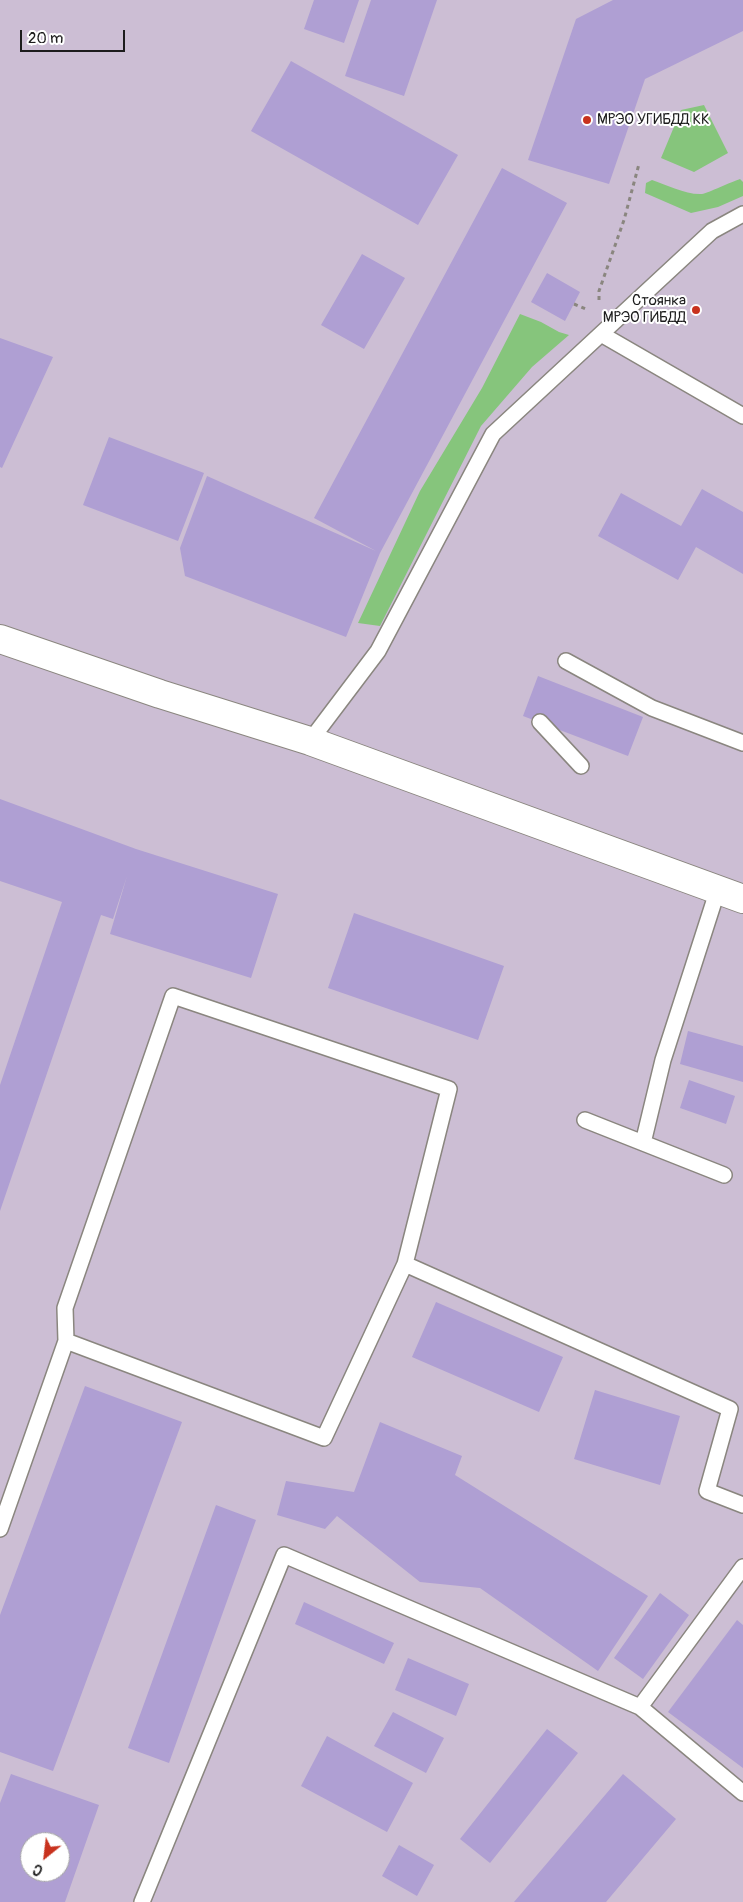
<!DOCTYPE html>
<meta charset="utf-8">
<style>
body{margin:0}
#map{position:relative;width:743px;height:1902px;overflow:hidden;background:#f7f1e2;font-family:Pangolin,sans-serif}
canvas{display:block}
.north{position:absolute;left:20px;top:1832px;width:50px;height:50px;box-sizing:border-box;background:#fff;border:1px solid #a4a4a4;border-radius:50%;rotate:209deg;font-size:14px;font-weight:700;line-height:20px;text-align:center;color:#1c1c1c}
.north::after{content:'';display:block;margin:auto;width:18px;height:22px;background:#c8321e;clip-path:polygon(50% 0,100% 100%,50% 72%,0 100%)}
.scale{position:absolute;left:20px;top:30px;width:105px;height:22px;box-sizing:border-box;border:2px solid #1c1c1c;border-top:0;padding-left:6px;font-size:15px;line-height:18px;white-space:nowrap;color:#1c1c1c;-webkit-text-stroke:4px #fff;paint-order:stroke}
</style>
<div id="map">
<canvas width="743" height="1902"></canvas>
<div class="north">С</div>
<div class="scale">20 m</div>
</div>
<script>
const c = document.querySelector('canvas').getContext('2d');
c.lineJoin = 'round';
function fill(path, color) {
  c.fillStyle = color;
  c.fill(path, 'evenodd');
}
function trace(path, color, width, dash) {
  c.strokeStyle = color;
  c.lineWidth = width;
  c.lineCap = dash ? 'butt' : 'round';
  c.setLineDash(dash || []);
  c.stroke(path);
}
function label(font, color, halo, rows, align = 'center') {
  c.font = font + ' Pangolin,sans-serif';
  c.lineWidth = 4;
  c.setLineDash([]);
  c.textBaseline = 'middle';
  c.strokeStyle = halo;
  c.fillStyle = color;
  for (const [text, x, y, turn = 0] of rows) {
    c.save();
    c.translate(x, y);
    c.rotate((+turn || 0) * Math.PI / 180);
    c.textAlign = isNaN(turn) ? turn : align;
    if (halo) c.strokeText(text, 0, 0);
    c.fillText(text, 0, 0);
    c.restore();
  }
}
const industrial = new Path2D(`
 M 0,0 L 743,0 L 743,1902 L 0,1902 ZM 30,1842 L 60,1842 L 60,1872 L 30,1872 Z`);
const green = new Path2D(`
 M 704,105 L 728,153 L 694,172 L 661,158 L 681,110 Z
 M 740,179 L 743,182 L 743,196 L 718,207 L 691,213 L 645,193 L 646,183 L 652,180 C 667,185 686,195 702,194 C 708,193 731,182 740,179 Z
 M 520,314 L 541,322 L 559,332 L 569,335 L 532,367 L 481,426 L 380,626 L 358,623 L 420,491 L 482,388 Z`);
const building = new Path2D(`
 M 314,0 L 359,0 L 344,43 L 304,29 Z
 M 371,0 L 437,0 L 404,96 L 345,76 Z
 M 613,0 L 743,0 L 743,31 L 645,79 L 609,184 L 528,160 L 576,19 Z
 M 291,61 L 458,155 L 418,225 L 251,131 Z
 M 502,168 L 567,203 L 380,553 L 346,637 L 185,576 L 180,548 L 207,476 L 376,551 L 314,518 Z
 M 362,254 L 405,278 L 364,349 L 321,325 Z
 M 547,273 L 580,292 L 565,321 L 531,302 Z
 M 0,338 L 53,357 L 2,468 L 0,467 Z
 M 109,437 L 204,473 L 178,541 L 83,505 Z
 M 702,489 L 743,512 L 743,574 L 696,547 L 678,580 L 598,536 L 621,493 L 681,526 Z
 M 538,676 L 643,717 L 628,756 L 523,716 Z
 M 0,799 L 136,849 L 278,894 L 251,978 L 110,934 L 127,876 L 113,919 L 101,915 L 0,1211 L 0,1085 L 62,902 L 0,881 Z
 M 354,913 L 504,966 L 478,1040 L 328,988 Z
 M 688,1031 L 743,1046 L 743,1082 L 680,1064 Z
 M 689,1080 L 735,1096 L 726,1124 L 680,1108 Z
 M 436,1302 L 563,1357 L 539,1412 L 412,1357 Z
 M 85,1386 L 182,1422 L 53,1771 L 0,1752 L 0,1615 Z
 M 595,1390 L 680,1416 L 660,1485 L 574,1459 Z
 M 380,1422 L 462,1456 L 455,1475 L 648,1596 L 598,1671 L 480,1588 L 420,1582 L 337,1516 L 325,1529 L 277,1515 L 286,1481 L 354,1492 Z
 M 216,1505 L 256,1520 L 169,1763 L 128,1748 Z
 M 660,1593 L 689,1615 L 643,1679 L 614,1658 Z
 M 304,1602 L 394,1643 L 384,1664 L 295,1624 Z
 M 737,1620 L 743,1625 L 743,1768 L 668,1712 Z
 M 408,1658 L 469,1684 L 456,1716 L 395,1690 Z
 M 393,1712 L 444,1738 L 426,1773 L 374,1746 Z
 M 547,1729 L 578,1753 L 490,1863 L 460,1839 Z
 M 327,1736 L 413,1783 L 387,1832 L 301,1786 Z
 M 11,1774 L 99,1805 L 65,1902 L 0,1902 L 0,1803 ZM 30,1842 L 60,1842 L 60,1872 L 30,1872 Z
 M 623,1774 L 676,1819 L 606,1902 L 514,1902 Z
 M 399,1845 L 434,1865 L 417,1896 L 382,1876 Z`);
const path = new Path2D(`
 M 599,300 L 599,291 L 624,220 L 639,164
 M 574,304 L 588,310`);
const lane = new Path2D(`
 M 601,334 L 743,416
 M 566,661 L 652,708 L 743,743
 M 540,722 L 581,766
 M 310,741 L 378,651 L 493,434 L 712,231 L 743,214
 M 585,1120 L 724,1175
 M 643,1143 L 663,1060 L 718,889
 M 66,1341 L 65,1308 L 173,996 L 449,1089 L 405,1264
 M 0,1529 L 66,1341 L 324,1438 L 405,1264 L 730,1409 L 707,1491 L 743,1505
 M 640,1707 L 743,1567
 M 142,1902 L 284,1555 L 640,1707 L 743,1793`);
const street = new Path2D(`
 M 0,639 L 160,694 L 310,741 L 743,899`);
const markers = [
 [587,120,5,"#c8321e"],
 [696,310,5,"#c8321e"]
];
const poiNames = [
 ["МРЭО УГИБДД КК",597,120],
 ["Стоянка",686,301,"right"],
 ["МРЭО ГИБДД",686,318,"right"]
];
fill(industrial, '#ccbed4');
fill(green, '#86c57c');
fill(building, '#af9fd3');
trace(lane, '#8a867f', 18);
trace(street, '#8a867f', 30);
trace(path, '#8a867f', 3, [4, 4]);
trace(lane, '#fff', 15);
trace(street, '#fff', 28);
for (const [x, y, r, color] of markers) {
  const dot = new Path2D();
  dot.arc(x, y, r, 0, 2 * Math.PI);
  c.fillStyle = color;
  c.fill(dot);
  trace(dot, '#fff', 2);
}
label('15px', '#1c1c1c', '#fff', poiNames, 'left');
</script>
